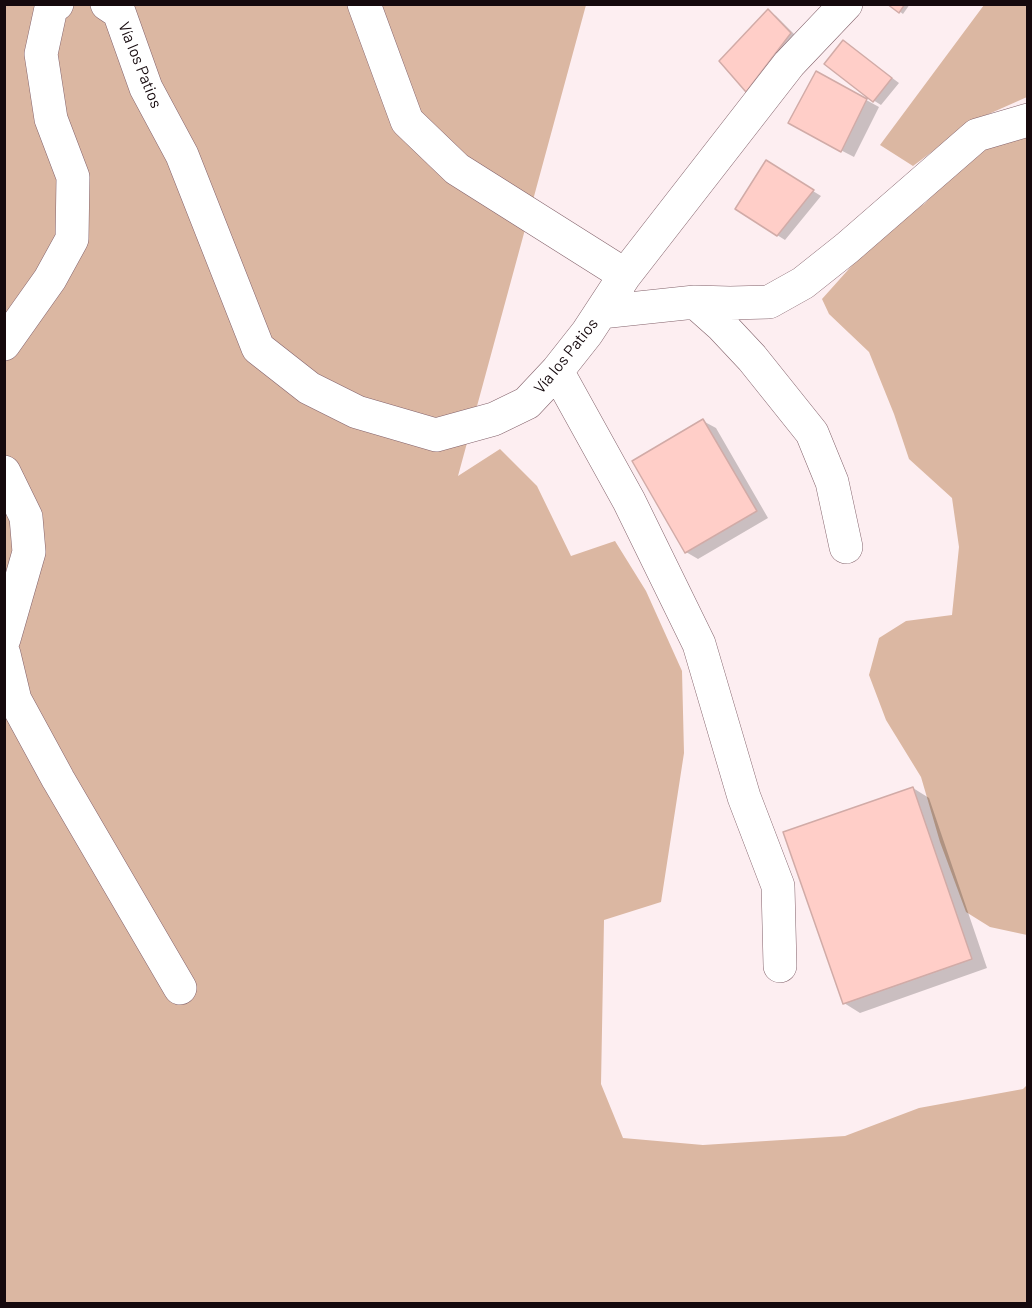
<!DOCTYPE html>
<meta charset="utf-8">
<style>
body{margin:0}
#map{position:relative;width:1032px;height:1308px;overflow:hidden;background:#fdeef1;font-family:Barlow,sans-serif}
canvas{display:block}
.frame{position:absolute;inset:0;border:6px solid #15090d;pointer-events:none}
</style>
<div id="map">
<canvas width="1032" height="1308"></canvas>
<div class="frame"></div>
</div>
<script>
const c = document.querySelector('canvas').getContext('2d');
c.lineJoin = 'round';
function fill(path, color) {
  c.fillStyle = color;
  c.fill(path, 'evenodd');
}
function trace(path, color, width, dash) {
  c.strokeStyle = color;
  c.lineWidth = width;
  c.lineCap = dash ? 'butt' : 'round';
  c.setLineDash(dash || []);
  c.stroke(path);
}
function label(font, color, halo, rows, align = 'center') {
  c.font = font + ' Barlow,sans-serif';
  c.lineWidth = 5;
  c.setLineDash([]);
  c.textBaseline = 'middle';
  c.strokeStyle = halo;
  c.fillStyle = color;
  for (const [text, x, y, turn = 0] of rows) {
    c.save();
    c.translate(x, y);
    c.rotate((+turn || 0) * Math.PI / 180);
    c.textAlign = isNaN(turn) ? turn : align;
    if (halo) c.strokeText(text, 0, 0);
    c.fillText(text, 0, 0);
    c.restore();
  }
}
const green = new Path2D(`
 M 5,5 L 586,5 L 458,476 L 500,449 L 537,486 L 571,556 L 615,541 L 646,591 L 682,671 L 684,753 L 661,902 L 604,920 L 601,1084 L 623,1138 L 703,1145 L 845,1136 L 919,1108 L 1023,1089 L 1027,1085 L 1027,1303 L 5,1304 Z
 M 984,5 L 1027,5 L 1027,97 L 973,121 L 913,166 L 880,145 Z
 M 1027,134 L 1027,935 L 990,927 L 966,912 L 940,842 L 921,777 L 886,720 L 869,675 L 879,638 L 906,621 L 952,615 L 959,547 L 952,498 L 909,459 L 894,414 L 869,352 L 829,314 L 822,299 L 882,232 L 924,204 L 982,147 Z`);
const shadow = new Path2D(`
 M 890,4 L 910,4 L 903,14 Z
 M 769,11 L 776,16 L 798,38 L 755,95 L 747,90 L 721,61 Z
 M 844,42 L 899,83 L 881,105 L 873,100 Z
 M 817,73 L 879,107 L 854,157 L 802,130 Z
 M 766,162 L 821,196 L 785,240 L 777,235 Z
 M 703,421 L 716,428 L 768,518 L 698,559 L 686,552 Z
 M 913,788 L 929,798 L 987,968 L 860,1013 L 844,1003 Z`);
const building = new Path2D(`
 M 887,4 L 905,4 L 899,13 Z
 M 768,9 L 791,33 L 746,92 L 719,61 Z
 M 843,40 L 892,78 L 873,102 L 824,64 Z
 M 816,71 L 867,99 L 841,152 L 788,123 Z
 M 766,160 L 814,190 L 777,236 L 735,209 Z
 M 703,419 L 757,511 L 685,553 L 632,461 Z
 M 913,787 L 972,959 L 843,1004 L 783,832 Z`);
const minor = new Path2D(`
 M 107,4 L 119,12 L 146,88 L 182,155 L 258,348 L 309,388 L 357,412 L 436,435 L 494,419 L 527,403 L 557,371 L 587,333 L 625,275 L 789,64 L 846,4
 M 364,4 L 407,121 L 457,169 L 625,275
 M 695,302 L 722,326 L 752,358 L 812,433 L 832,482 L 846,547
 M 601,312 L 695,302 L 730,303 L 769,302 L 803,283 L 847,248 L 977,135 L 1028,120
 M 4,344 L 50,279 L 72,239 L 73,177 L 51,119 L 41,54 L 51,8 L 57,4
 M 557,371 L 629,501 L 699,644 L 744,797 L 778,886 L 780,966
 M 4,472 L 26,517 L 29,552 L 4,639
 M 4,654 L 15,700 L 58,779 L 180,988`);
const streetNames = [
 ["Vía los Patios",140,65,68],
 ["Vía los Patios",566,356,-51]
];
fill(green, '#dbb7a2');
fill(shadow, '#0003');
fill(building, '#ffcec8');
trace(building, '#d1aba7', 1.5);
trace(minor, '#83626b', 34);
trace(minor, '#fff', 33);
label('16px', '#15090d', '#fff', streetNames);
</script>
